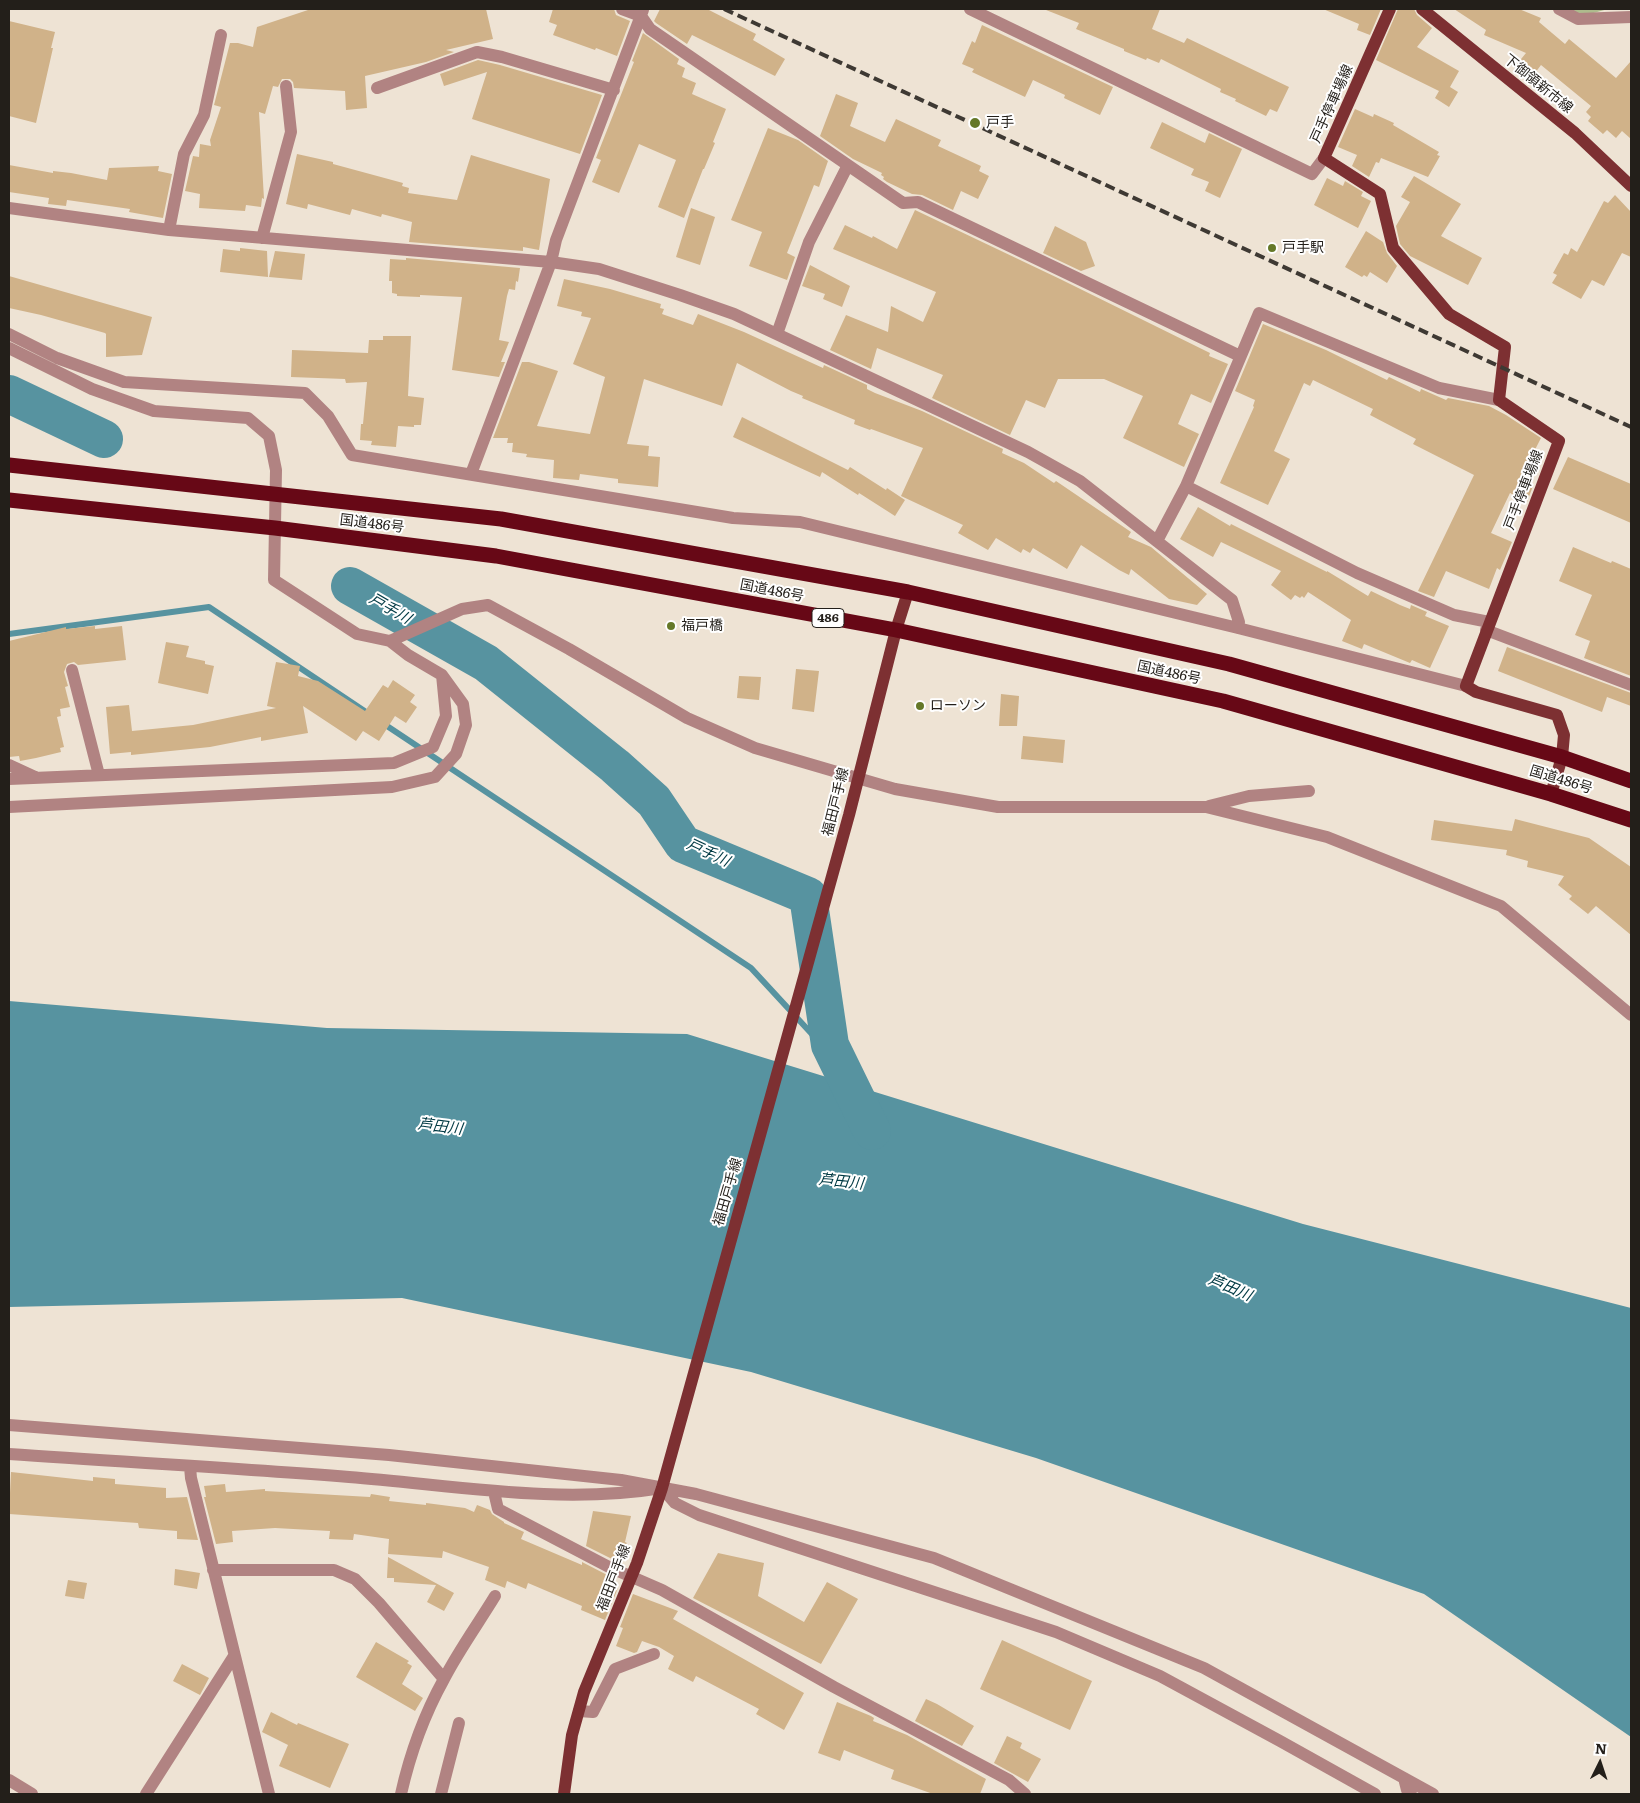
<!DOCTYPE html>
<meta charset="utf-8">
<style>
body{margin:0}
#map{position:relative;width:1640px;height:1803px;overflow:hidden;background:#eee3d4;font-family:Literata,serif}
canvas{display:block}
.frame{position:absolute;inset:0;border:10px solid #231f1a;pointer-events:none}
.north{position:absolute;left:1575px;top:1738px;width:50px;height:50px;-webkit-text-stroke:4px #fff;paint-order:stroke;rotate:4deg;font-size:14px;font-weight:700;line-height:20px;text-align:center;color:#231f1a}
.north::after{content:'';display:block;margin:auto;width:18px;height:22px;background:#231f1a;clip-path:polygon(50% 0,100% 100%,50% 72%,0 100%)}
</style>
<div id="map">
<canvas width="1640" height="1803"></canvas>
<div class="frame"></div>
<div class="north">N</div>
</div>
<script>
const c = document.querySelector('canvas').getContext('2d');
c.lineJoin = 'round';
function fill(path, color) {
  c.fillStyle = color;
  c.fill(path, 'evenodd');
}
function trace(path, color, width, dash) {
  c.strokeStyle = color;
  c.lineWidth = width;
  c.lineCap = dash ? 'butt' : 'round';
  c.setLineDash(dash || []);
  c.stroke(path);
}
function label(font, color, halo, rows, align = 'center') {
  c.font = font + ' Literata,"Noto Sans JP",serif';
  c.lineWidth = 4;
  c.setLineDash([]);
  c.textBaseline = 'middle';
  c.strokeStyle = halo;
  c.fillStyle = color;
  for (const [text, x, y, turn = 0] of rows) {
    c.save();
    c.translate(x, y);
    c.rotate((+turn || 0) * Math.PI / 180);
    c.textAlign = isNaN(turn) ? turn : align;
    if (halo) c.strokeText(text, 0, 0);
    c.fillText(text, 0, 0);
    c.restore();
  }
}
const forest = new Path2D(`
 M 1565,9 L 1608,9 L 1579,17 Z`);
const water = new Path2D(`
 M 9,1001 L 327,1028 L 687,1034 L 1303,1224 L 1631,1308 L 1631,1737 L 1424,1594 L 1036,1458 L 751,1372 L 402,1298 L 9,1307 Z`);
const stream = new Path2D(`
 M 9,634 L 209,607 L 366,712
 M 381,722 L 751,968 L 822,1045 L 845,1087`);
const river = new Path2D(`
 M 9,394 L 104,439
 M 350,586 L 486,663 L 615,766 L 654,801 L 683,844 L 808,896 L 830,1045 L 872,1131`);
const building = new Path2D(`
 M 311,9 L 486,9 L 493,39 L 446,50 L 454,52 L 426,62 L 365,76 L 367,108 L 346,110 L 345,91 L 294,88 L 293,82 L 290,79 L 282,79 L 278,87 L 273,86 L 265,114 L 259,112 L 264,199 L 262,198 L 261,207 L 246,205 L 245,211 L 199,208 L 200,194 L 185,191 L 193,156 L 199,157 L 200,144 L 211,146 L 210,140 L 221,107 L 214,105 L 230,43 L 238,43 L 253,47 L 257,27 Z
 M 553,9 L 614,9 L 616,15 L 630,21 L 617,56 L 596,48 L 595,50 L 553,35 L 557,25 L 549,22 Z
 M 660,9 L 707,9 L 756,34 L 753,40 L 785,59 L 775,76 L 692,35 L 687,44 L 656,23 L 654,21 Z
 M 1046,9 L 1160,9 L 1152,29 L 1184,43 L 1187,38 L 1289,87 L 1277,112 L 1270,109 L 1266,116 L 1235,101 L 1236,99 L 1220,92 L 1221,89 L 1161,59 L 1159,63 L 1147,58 L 1146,60 L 1124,51 L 1124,49 L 1076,29 L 1079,23 L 1046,10 Z
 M 1323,9 L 1381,9 L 1370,35 L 1357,30 L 1359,24 Z
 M 1398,9 L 1414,9 L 1417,15 L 1432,28 L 1417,47 L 1459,71 L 1450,87 L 1458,92 L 1449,107 L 1435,98 L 1439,91 L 1376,60 Z
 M 1454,9 L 1519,9 L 1541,18 L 1539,22 L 1565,44 L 1569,39 L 1616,78 L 1631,61 L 1631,139 L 1622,131 L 1616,138 L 1607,130 L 1603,134 L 1588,121 L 1591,117 L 1586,112 L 1591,106 L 1541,65 L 1532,77 L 1517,64 L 1526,53 L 1484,35 L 1486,30 Z
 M 9,21 L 55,32 L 51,48 L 53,48 L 36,123 L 9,116 Z
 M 982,25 L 1113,87 L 1100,115 L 1064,98 L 1065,95 L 1033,80 L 1025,97 L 972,72 L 974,69 L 962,64 L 972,41 L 975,43 Z
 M 643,33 L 679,59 L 677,64 L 685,68 L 682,77 L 696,83 L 692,94 L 726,109 L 713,142 L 715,143 L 704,169 L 703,169 L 684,218 L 658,207 L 676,160 L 639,144 L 619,193 L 592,182 L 601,160 L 596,158 L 634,62 L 632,61 Z
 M 478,60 L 500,65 L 602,95 L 580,154 L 472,119 L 487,72 L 444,86 L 440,74 Z
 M 836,94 L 858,103 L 850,126 L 885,142 L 896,119 L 941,140 L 938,146 L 981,166 L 979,171 L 989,176 L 978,199 L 961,191 L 953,210 L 922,195 L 912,194 L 887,182 L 883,179 L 884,177 L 881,175 L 882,173 L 853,159 L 820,136 Z
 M 1355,109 L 1373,117 L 1374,114 L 1394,123 L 1393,125 L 1439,152 L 1437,155 L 1440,156 L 1428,177 L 1381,158 L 1379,163 L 1376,162 L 1369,177 L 1352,166 L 1357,155 L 1338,147 Z
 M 1162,122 L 1205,143 L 1209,133 L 1242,149 L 1220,198 L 1205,191 L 1209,182 L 1191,175 L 1194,169 L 1150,148 Z
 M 768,128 L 798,140 L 828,161 L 819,187 L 814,185 L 787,253 L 795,257 L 787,280 L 749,266 L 762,232 L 731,220 Z
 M 297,154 L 333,162 L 333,164 L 403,183 L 402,186 L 409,188 L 408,193 L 457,200 L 471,155 L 550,179 L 539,250 L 523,247 L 523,251 L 409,242 L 412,222 L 382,214 L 381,217 L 352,209 L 350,215 L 308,204 L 307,209 L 286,204 Z
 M 9,165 L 53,173 L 53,171 L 71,173 L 107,180 L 109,168 L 159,166 L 158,171 L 172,174 L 163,218 L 129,212 L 130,209 L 67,200 L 66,206 L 48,204 L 49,198 L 9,192 Z
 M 1414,176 L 1461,204 L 1441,236 L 1482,258 L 1468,285 L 1410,256 L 1400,244 L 1396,226 L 1410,202 L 1401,197 Z
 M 1327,178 L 1343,186 L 1345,181 L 1363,192 L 1361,196 L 1371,201 L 1358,228 L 1314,205 Z
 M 1615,195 L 1631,212 L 1631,257 L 1622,253 L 1604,286 L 1592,280 L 1581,299 L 1552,283 L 1557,275 L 1553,273 L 1564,253 L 1568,255 L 1571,248 L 1577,252 L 1604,201 L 1608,203 Z
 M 691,208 L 715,217 L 700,265 L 676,257 Z
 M 915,210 L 1060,279 L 1210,353 L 1209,356 L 1228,364 L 1211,403 L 1191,394 L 1178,424 L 1199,434 L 1184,467 L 1123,438 L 1143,396 L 1104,379 L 1058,379 L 1045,408 L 1026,400 L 1010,435 L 932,398 L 943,375 L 877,348 L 871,369 L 830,350 L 846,315 L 888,332 L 891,306 L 923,322 L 936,292 L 833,249 L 845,225 L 872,238 L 873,236 L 897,249 Z
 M 1055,226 L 1086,242 L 1095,266 L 1081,271 L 1043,253 Z
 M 1366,231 L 1383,242 L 1387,253 L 1397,266 L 1387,283 L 1370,272 L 1367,277 L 1364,275 L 1362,277 L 1345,267 Z
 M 240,248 L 267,251 L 268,277 L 220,272 L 223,249 L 240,251 Z
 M 275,251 L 305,254 L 302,280 L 269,277 Z
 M 406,258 L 520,268 L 518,282 L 516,281 L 515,290 L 509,289 L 507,296 L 499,340 L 509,342 L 501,362 L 505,362 L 499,377 L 452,370 L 462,297 L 420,295 L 420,297 L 397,296 L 397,294 L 392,293 L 392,281 L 389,281 L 390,259 L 406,260 Z
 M 810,265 L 850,286 L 842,307 L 823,299 L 825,294 L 802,286 Z
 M 9,276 L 152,317 L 142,355 L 106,357 L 106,334 L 105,333 L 41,315 L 9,308 Z
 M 564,279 L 610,289 L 661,304 L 660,308 L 664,309 L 662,314 L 693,325 L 698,314 L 744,332 L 823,368 L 824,365 L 867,385 L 867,389 L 875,393 L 922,411 L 1003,449 L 1002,453 L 1024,463 L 1054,483 L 1056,481 L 1131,532 L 1128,537 L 1151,547 L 1207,594 L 1197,605 L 1169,599 L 1131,569 L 1129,575 L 1119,570 L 1081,545 L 1067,569 L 1033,548 L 1030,553 L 1023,549 L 1021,553 L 996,538 L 988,550 L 958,533 L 963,525 L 901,496 L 923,448 L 871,429 L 870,430 L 854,424 L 855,420 L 802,398 L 803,396 L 791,391 L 737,363 L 722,406 L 644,379 L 627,444 L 649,446 L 648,456 L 660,457 L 658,487 L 618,483 L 618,479 L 580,474 L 579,480 L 553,478 L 554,460 L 526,457 L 527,454 L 512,452 L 513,443 L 507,443 L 508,438 L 493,438 L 522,362 L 529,362 L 558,371 L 537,426 L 590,434 L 605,377 L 573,364 L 591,318 L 581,316 L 582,312 L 557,306 Z
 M 1263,324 L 1326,350 L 1387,380 L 1389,377 L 1420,392 L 1421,389 L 1446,400 L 1448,398 L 1489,406 L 1506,415 L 1541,438 L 1520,479 L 1533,486 L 1527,502 L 1510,493 L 1491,533 L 1512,542 L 1500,570 L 1497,568 L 1489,589 L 1446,571 L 1434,597 L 1418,591 L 1474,475 L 1413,444 L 1416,439 L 1370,415 L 1373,409 L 1313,380 L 1310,386 L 1304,383 L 1274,451 L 1290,459 L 1268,505 L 1220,483 L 1254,407 L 1253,406 L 1255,400 L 1235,391 Z
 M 383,336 L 411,336 L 408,396 L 424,398 L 421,425 L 414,425 L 414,427 L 398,426 L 396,447 L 371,445 L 372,441 L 360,440 L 361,424 L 363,424 L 367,382 L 346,383 L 345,379 L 291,377 L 292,350 L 368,353 L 369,340 L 383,340 Z
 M 742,417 L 848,470 L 850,467 L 886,490 L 887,488 L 905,500 L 895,516 L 859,493 L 858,495 L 822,472 L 820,477 L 733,437 Z
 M 1568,457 L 1631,484 L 1631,523 L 1553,489 Z
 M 1198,507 L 1230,526 L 1231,524 L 1327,572 L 1327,571 L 1368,596 L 1371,591 L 1400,605 L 1410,609 L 1411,605 L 1427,612 L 1425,616 L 1449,626 L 1430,668 L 1412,660 L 1410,663 L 1364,644 L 1362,649 L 1342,641 L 1351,620 L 1308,592 L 1304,598 L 1302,596 L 1300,598 L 1295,595 L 1291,600 L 1271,585 L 1281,571 L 1221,542 L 1213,557 L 1180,539 Z
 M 1573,547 L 1611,563 L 1612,561 L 1631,569 L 1631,676 L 1584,658 L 1590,641 L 1575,635 L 1592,595 L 1559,581 Z
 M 95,626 L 95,629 L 122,626 L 126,660 L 78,665 L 74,662 L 67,664 L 64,672 L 68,686 L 65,687 L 70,707 L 60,709 L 61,716 L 57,717 L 64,747 L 60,748 L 61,752 L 36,758 L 20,761 L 19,756 L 9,757 L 9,641 L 66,627 L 66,629 Z
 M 166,642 L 189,646 L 186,657 L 205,661 L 205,664 L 214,666 L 208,694 L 158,683 Z
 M 1507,647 L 1631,693 L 1631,706 L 1607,697 L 1602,712 L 1498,671 Z
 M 276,662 L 300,666 L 298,676 L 318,681 L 365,711 L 383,685 L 388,688 L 393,680 L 415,695 L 410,702 L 417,707 L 406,723 L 395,716 L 379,741 L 363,731 L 356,741 L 303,706 L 308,733 L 261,741 L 261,737 L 210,747 L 131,755 L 131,752 L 110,754 L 106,707 L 129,705 L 132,731 L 193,725 L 276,708 L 267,706 Z
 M 796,669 L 819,671 L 814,712 L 792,709 Z
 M 739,676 L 761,677 L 759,700 L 737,698 Z
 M 1001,694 L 1019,696 L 1017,726 L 999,726 Z
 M 1023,736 L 1065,740 L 1063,763 L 1021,759 Z
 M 1515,819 L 1589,838 L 1631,867 L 1631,935 L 1596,906 L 1588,914 L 1569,899 L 1572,896 L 1558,885 L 1564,876 L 1527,867 L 1528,861 L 1506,855 L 1507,850 L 1431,840 L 1434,820 L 1512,831 Z
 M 11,1472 L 93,1481 L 93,1477 L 115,1479 L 115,1484 L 166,1488 L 166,1498 L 187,1497 L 198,1540 L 177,1539 L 177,1531 L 139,1528 L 138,1523 L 9,1514 Z
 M 225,1484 L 226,1492 L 265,1489 L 265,1491 L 370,1497 L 371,1494 L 390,1497 L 389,1501 L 426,1505 L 426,1503 L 465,1508 L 474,1512 L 477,1505 L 490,1510 L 492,1514 L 504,1522 L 504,1523 L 524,1532 L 521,1539 L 582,1565 L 582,1562 L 613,1578 L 611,1585 L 618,1588 L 605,1620 L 581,1610 L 582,1606 L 528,1583 L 526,1589 L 507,1581 L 505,1588 L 485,1580 L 489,1567 L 443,1551 L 442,1558 L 388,1554 L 389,1539 L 354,1534 L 353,1540 L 329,1539 L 330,1531 L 275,1528 L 232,1531 L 233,1542 L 216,1544 L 204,1497 L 206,1497 L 204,1486 Z
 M 593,1511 L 631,1516 L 625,1542 L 627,1543 L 620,1563 L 586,1546 Z
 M 718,1553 L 764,1563 L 758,1596 L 804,1622 L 827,1582 L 858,1599 L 821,1664 L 693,1598 Z
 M 388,1557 L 454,1593 L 444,1611 L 427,1602 L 436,1585 L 394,1582 L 394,1578 L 387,1578 Z
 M 175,1569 L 200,1573 L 197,1589 L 174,1585 Z
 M 68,1580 L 87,1583 L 84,1599 L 65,1596 Z
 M 633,1594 L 678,1611 L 673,1619 L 804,1693 L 784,1730 L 756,1714 L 759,1709 L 696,1676 L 693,1682 L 668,1669 L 674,1656 L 659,1647 L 642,1641 L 637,1652 L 634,1653 L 616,1646 L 623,1628 L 620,1627 Z
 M 1002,1640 L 1092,1681 L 1070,1730 L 980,1689 Z
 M 376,1642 L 409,1661 L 407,1663 L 412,1666 L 402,1684 L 423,1698 L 415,1711 L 356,1677 Z
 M 182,1664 L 209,1678 L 200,1695 L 173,1681 Z
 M 926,1699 L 937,1704 L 974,1726 L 962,1746 L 915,1721 Z
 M 837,1702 L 871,1716 L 874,1718 L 873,1721 L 907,1735 L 986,1779 L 980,1794 L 933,1794 L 891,1779 L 894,1770 L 844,1750 L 840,1761 L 818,1753 Z
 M 271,1712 L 297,1725 L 298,1723 L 349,1744 L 330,1788 L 279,1766 L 288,1745 L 262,1732 Z
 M 1007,1736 L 1022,1743 L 1020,1748 L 1041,1759 L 1028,1782 L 994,1763 Z`);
const minor = new Path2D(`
 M 622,9 L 641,16 L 650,29 L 903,203 L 918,202 L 1240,356
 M 970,9 L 1312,174 L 1324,158
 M 1559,9 L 1578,19 L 1631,17
 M 377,88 L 477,52 L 502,57 L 614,90
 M 9,208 L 169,230 L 551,262 L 599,269 L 680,295 L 734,314 L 1028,452 L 1080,481 L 1232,600 L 1239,622 L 1238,628
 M 169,230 L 184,154 L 204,115 L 221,35
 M 262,238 L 291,132 L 286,86
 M 9,334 L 57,358 L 124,382 L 305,393 L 328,416 L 352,455 L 733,518 L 800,522 L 1238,628 L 1466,686
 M 777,334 L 809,242 L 848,165
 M 9,348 L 92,389 L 154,411 L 248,418 L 269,436 L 276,470 L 274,580 L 357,634 L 390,641 L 462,609 L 488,605 L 569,649 L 687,718 L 755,748 L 895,789 L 998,807 L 1206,807 L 1327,837 L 1501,906 L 1631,1015
 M 471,474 L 551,262 L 556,240 L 643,10
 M 1186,486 L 1357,573 L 1454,615 L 1489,622
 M 1157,541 L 1186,486 L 1259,313 L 1439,388 L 1499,400
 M 1486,630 L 1631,685
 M 72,670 L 99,775
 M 9,765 L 35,777
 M 9,779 L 394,763 L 433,747 L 446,716 L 442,675
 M 1209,806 L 1249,796 L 1309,791
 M 9,807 L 392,787 L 435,777 L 456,754 L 466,725 L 463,704 L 442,675 L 408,655 L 390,641
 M 9,1425 L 389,1455 L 621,1480 L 696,1494 L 934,1558 L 1204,1668 L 1433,1794
 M 9,1454 C 122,1462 236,1468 349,1477 C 453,1485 558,1505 662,1488 L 675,1503 L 699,1515 L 1056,1632 L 1160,1676 L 1280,1741 L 1375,1794
 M 190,1467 L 191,1478 L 269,1794
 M 494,1492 L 498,1509 L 609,1567 L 662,1590 L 834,1687 L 1009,1780 L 1025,1794
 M 213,1570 L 334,1570 L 355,1579 L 379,1603 L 444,1679
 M 579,1711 L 593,1712 L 615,1669 L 654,1654
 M 1404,1778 L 1407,1790 L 1411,1794
 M 9,1780 L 32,1794
 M 146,1794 L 234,1656
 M 401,1794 C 410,1754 424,1715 444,1679 C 459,1650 478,1624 495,1596
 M 441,1794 L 459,1723`);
const major = new Path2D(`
 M 1390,9 L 1324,158 L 1380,194 L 1393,248 L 1449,314 L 1505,347 L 1499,400 L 1559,441 L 1466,686 L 1476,692 L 1557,715 L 1564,735 L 1562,757 L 1551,794
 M 1422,9 L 1575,133 L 1631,186
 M 564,1794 L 572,1735 L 584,1692 L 637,1563 L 662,1488 L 849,815 L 896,630 L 908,592`);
const highway = new Path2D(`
 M 9,465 L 501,519 L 908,592 L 1229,664 L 1562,757 L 1631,781
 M 9,500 L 275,528 L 496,556 L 896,630 L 1223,701 L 1551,794 L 1631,820`);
const rail = new Path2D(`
 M 724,9 L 1631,427`);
const markers = [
 [975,123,6,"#657828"],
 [1272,248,5,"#657828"],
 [671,626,5,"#657828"],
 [920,706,5,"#657828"]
];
const shields = [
 [828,618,32]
];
const shieldNames = [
 ["486",828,618]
];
const streetNames = [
 ["下御領新市線",1538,84,39],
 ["戸手停車場線",1332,104,-66],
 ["戸手停車場線",1524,490,-69],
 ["国道486号",372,524,7],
 ["国道486号",772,591,11],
 ["国道486号",1169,673,12],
 ["国道486号",1561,780,17],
 ["福田戸手線",836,802,-76],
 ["福田戸手線",728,1192,-74],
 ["福田戸手線",614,1578,-69]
];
const poiNames = [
 ["戸手",986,123],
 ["戸手駅",1282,248],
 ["福戸橋",681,626],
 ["ローソン",930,706]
];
const waterNames = [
 ["戸手川",390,609,30],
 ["戸手川",708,853,25],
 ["芦田川",440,1127,7],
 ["芦田川",841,1182,6],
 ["芦田川",1230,1288,23]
];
fill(forest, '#aebb8d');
fill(water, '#5793a0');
trace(stream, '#5793a0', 6);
trace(river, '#5793a0', 38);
fill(building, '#d0b289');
trace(minor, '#b18382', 12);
trace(major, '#7d3032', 12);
trace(highway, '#670816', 15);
trace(rail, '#3e3933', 4, [10, 5]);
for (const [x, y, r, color] of markers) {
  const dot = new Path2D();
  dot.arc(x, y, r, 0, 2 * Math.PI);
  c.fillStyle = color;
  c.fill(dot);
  trace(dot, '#fff', 2);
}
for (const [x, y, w] of shields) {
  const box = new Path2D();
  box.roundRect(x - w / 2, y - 9.5, w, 19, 4);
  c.fillStyle = '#fff';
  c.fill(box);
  trace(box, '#231f1a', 1);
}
label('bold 12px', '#231f1a', null, shieldNames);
label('14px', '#231f1a', '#fff', streetNames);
label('14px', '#231f1a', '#fff', poiNames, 'left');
label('italic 15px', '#003943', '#fff', waterNames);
</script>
